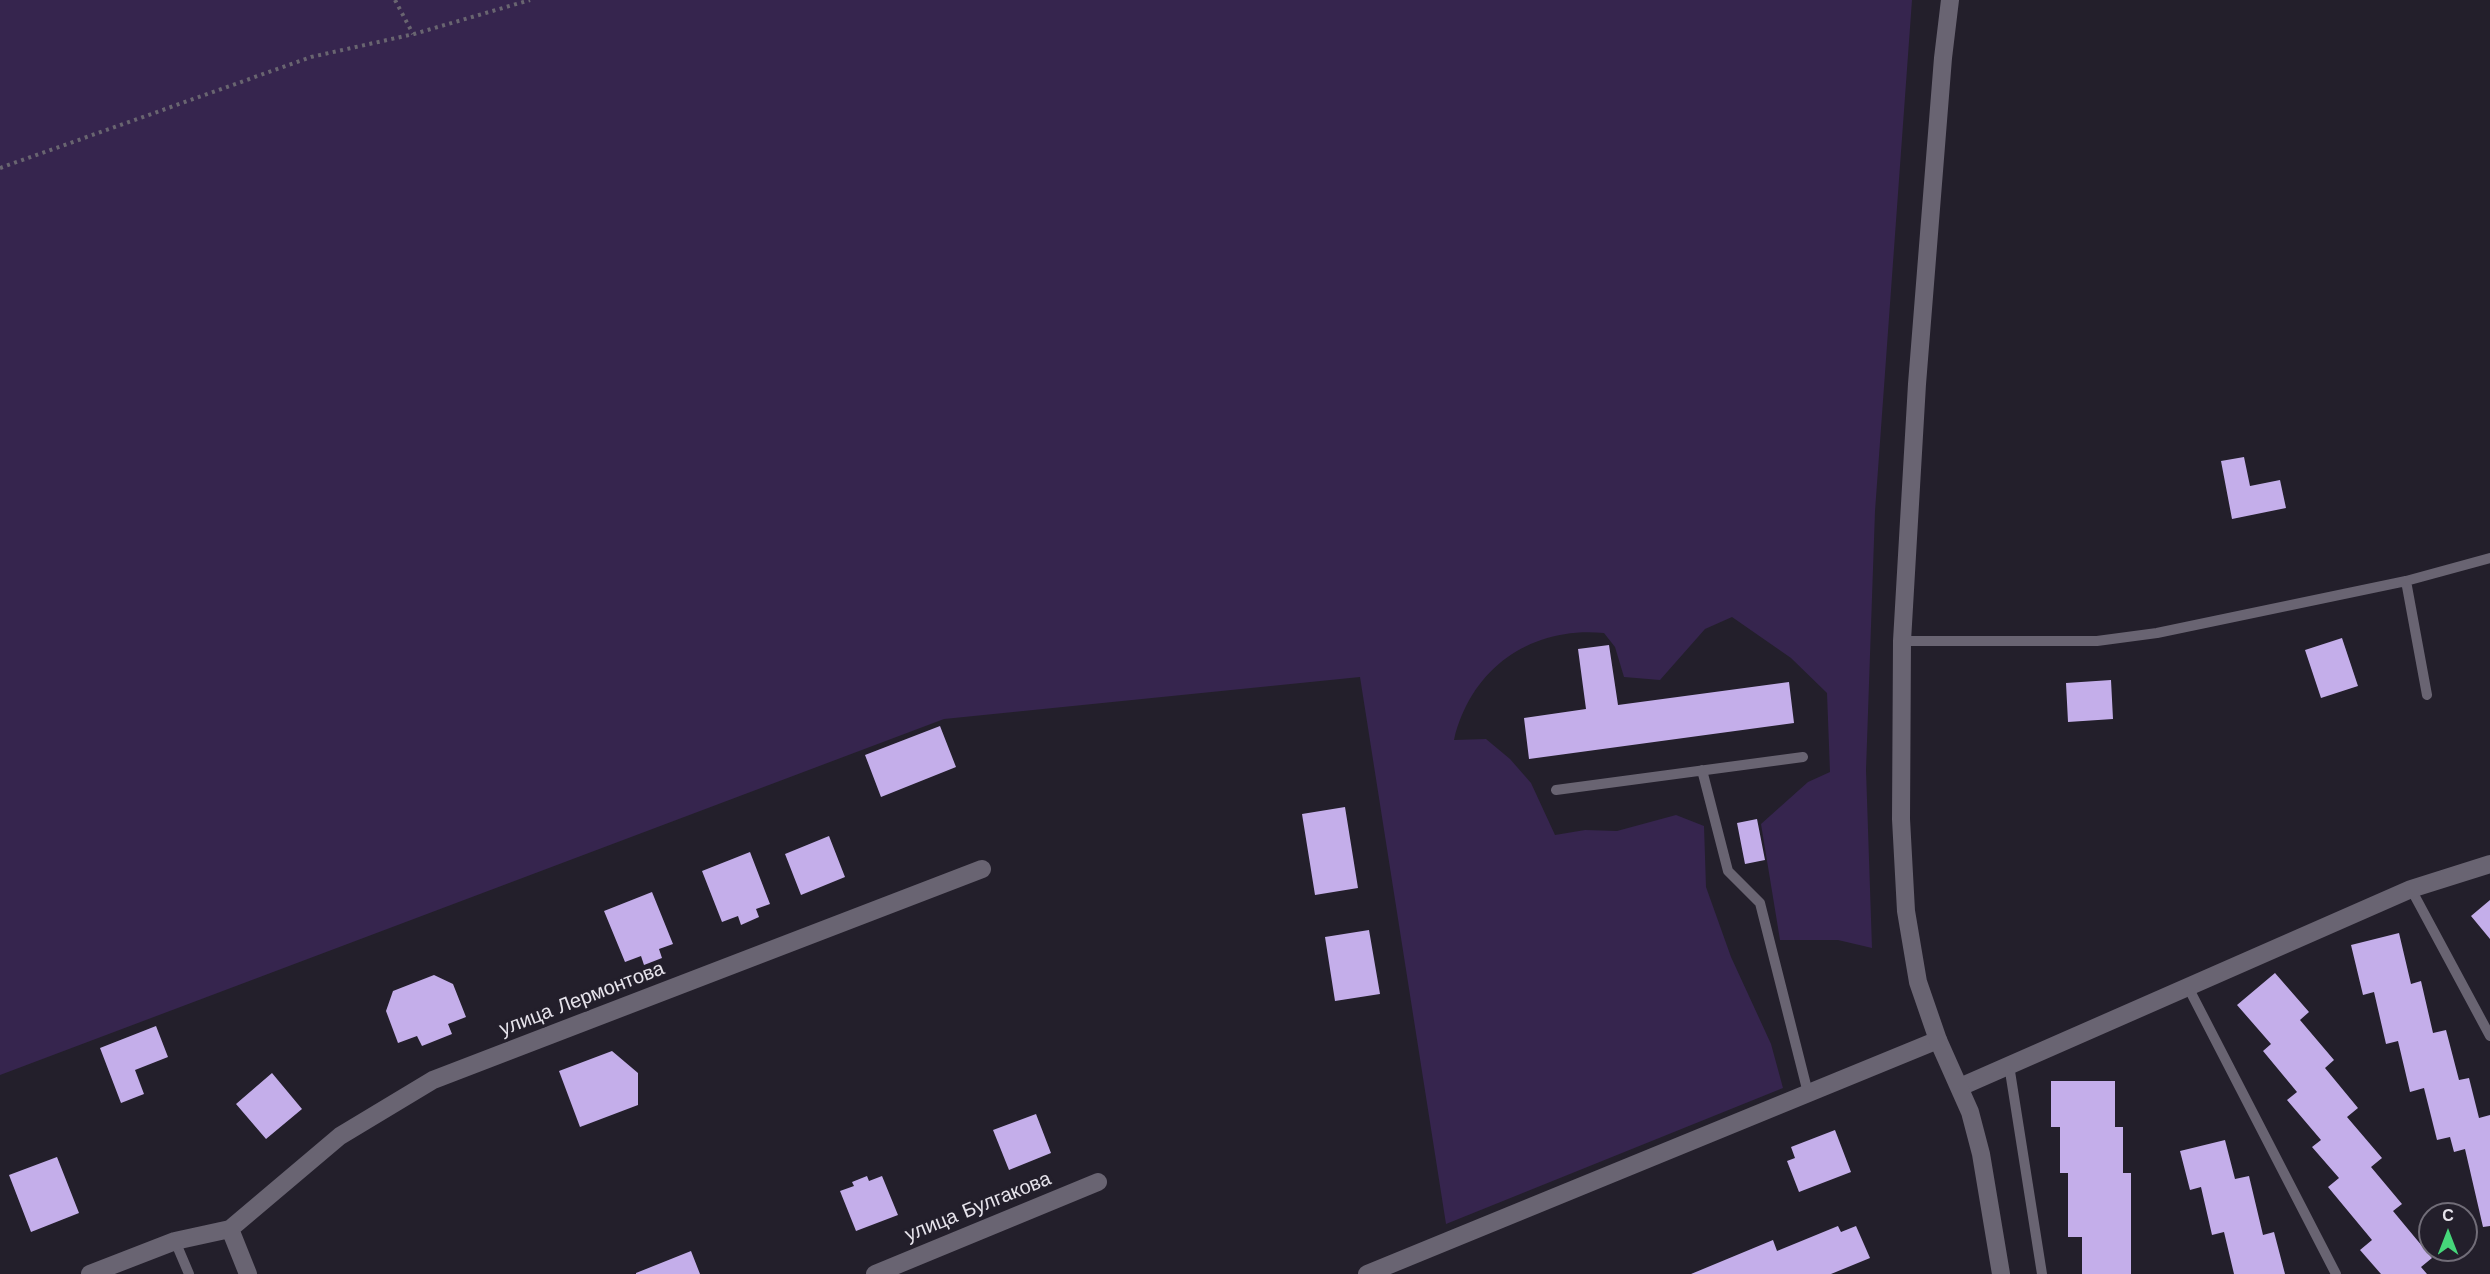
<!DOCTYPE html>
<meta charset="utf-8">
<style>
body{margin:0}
#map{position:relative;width:2490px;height:1274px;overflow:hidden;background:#231f2b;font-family:"Work Sans",sans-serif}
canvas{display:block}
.north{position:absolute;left:2418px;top:1202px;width:60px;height:60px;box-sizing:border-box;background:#231f2b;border:2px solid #716d78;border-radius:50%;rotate:0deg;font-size:16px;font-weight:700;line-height:24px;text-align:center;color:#e6e3eb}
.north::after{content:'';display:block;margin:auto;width:21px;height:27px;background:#46d77a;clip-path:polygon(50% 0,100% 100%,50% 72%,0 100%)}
</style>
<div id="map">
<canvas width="2490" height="1274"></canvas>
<div class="north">С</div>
</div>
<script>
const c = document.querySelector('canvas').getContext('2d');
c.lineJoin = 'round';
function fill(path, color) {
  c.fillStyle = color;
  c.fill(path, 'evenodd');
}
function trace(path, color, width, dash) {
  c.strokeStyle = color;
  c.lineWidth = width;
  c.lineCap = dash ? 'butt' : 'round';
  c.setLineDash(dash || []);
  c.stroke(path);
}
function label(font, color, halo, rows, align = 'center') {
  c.font = font + ' "Work Sans",sans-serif';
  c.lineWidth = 6;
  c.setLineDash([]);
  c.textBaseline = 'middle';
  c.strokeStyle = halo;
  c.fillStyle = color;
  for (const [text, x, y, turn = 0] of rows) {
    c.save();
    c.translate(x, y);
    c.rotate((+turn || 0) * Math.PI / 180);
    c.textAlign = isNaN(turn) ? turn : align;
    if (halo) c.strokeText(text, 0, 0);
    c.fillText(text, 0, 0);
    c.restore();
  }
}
const green = new Path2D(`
 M 0,0 L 1912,0 L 1875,511 L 1866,770 L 1872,948 L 1838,940 L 1780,940 L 1761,824 L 1808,782 L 1830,772 L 1827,693 L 1791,658 L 1732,617 L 1705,629 L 1660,680 L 1624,677 L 1615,647 L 1604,633 C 1531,626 1471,668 1454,740 L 1486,739 L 1510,759 L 1531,783 L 1555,835 L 1585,830 L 1617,831 L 1676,815 L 1704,826 L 1706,887 L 1731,957 L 1771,1044 L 1783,1088 L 1446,1224 L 1360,677 L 944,719 L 0,1075 Z`);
const building = new Path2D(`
 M 2244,457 L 2250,486 L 2280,480 L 2286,508 L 2232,519 L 2221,461 Z
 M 2342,638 L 2358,686 L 2321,698 L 2305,650 Z
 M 1609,645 L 1618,705 L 1789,682 L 1794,723 L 1529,759 L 1524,718 L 1586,709 L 1578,649 Z
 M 2111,680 L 2113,719 L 2068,722 L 2066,683 Z
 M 940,726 L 956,767 L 881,797 L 865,755 Z
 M 1345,807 L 1358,888 L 1315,895 L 1302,814 Z
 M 1757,819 L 1765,860 L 1745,864 L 1737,823 Z
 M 829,836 L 845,877 L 801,895 L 785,854 Z
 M 750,852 L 770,904 L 756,909 L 759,917 L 741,925 L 738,916 L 722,922 L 702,871 Z
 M 652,892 L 673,944 L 659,949 L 662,958 L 644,965 L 641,956 L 625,962 L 604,911 Z
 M 2490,900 L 2490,939 L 2471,916 Z
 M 1369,930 L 1380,994 L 1335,1001 L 1325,937 Z
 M 2399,933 L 2411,984 L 2421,981 L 2433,1033 L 2446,1030 L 2459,1080 L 2469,1078 L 2479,1118 L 2490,1115 L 2490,1226 L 2483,1227 L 2465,1149 L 2454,1152 L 2450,1137 L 2437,1140 L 2424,1088 L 2410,1092 L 2398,1041 L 2386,1044 L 2374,992 L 2363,995 L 2351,945 Z
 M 2275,973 L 2309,1012 L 2300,1020 L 2334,1060 L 2325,1068 L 2358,1108 L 2347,1117 L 2382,1158 L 2371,1167 L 2402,1204 L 2393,1211 L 2432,1258 L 2421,1267 L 2427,1274 L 2381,1274 L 2360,1250 L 2372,1240 L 2328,1187 L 2339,1178 L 2312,1147 L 2321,1140 L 2287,1100 L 2297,1092 L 2263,1051 L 2271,1044 L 2237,1005 Z
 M 434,975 L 453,984 L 466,1017 L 448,1024 L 452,1034 L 422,1046 L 417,1036 L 398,1043 L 386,1011 L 393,991 Z
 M 156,1026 L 168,1057 L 135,1070 L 144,1094 L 121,1103 L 100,1048 Z
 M 612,1051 L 638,1073 L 638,1105 L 580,1127 L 559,1071 Z
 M 272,1073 L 302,1109 L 266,1139 L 236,1104 Z
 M 2051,1081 L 2115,1081 L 2115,1127 L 2123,1127 L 2123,1173 L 2131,1173 L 2131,1274 L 2082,1274 L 2082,1237 L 2068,1237 L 2068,1173 L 2060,1173 L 2060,1127 L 2051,1127 Z
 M 1036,1114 L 1051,1153 L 1009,1170 L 993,1130 Z
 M 1835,1130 L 1851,1172 L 1799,1192 L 1787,1161 L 1795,1158 L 1791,1147 Z
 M 2225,1140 L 2235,1179 L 2249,1176 L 2263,1235 L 2274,1232 L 2285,1274 L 2234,1274 L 2224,1232 L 2212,1235 L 2201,1187 L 2190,1190 L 2180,1151 Z
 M 57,1157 L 79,1213 L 31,1232 L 9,1175 Z
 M 867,1176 L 869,1181 L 882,1176 L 898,1215 L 856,1231 L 840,1191 L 854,1186 L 852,1182 Z
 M 1838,1226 L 1841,1232 L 1856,1226 L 1870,1258 L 1831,1274 L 1691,1274 L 1773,1240 L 1777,1251 Z
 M 691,1251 L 700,1274 L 636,1274 L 636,1273 Z`);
const path = new Path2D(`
 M 395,0 L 413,34
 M 0,168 L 311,57 L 414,34 L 530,0`);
const service = new Path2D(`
 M 2406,581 L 2427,695
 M 1902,641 L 2097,641 L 2157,633 L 2406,581 L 2490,558
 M 1702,770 L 1728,871 L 1760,903 L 1808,1093
 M 1556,790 L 1803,757
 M 2411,889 L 2490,1036
 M 2188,987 L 2336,1274
 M 2009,1065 L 2042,1274
 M 175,1241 L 189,1274`);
const minor = new Path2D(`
 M 1960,1087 L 2411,889 L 2490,864
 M 230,1229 L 248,1274
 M 90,1274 L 175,1241 L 230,1229 L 340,1136 L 433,1080 L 982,869
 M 875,1274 L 1098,1182
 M 1367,1274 L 1938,1040`);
const tertiary = new Path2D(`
 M 1950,0 L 1943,58 L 1917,384 L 1902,641 L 1901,819 L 1906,911 L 1918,982 L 1938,1040 L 1970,1112 L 1981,1154 L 2001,1274`);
const streetNames = [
 ["улица Лермонтова",582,999,-21],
 ["улица Булгакова",978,1207,-22]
];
fill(green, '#36254e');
fill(building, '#c4aeea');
trace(path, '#696570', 4, [3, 4.5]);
trace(service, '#696472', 10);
trace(minor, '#696472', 18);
trace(tertiary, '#696472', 18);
label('20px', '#e6e3eb', '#231f2b', streetNames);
</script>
